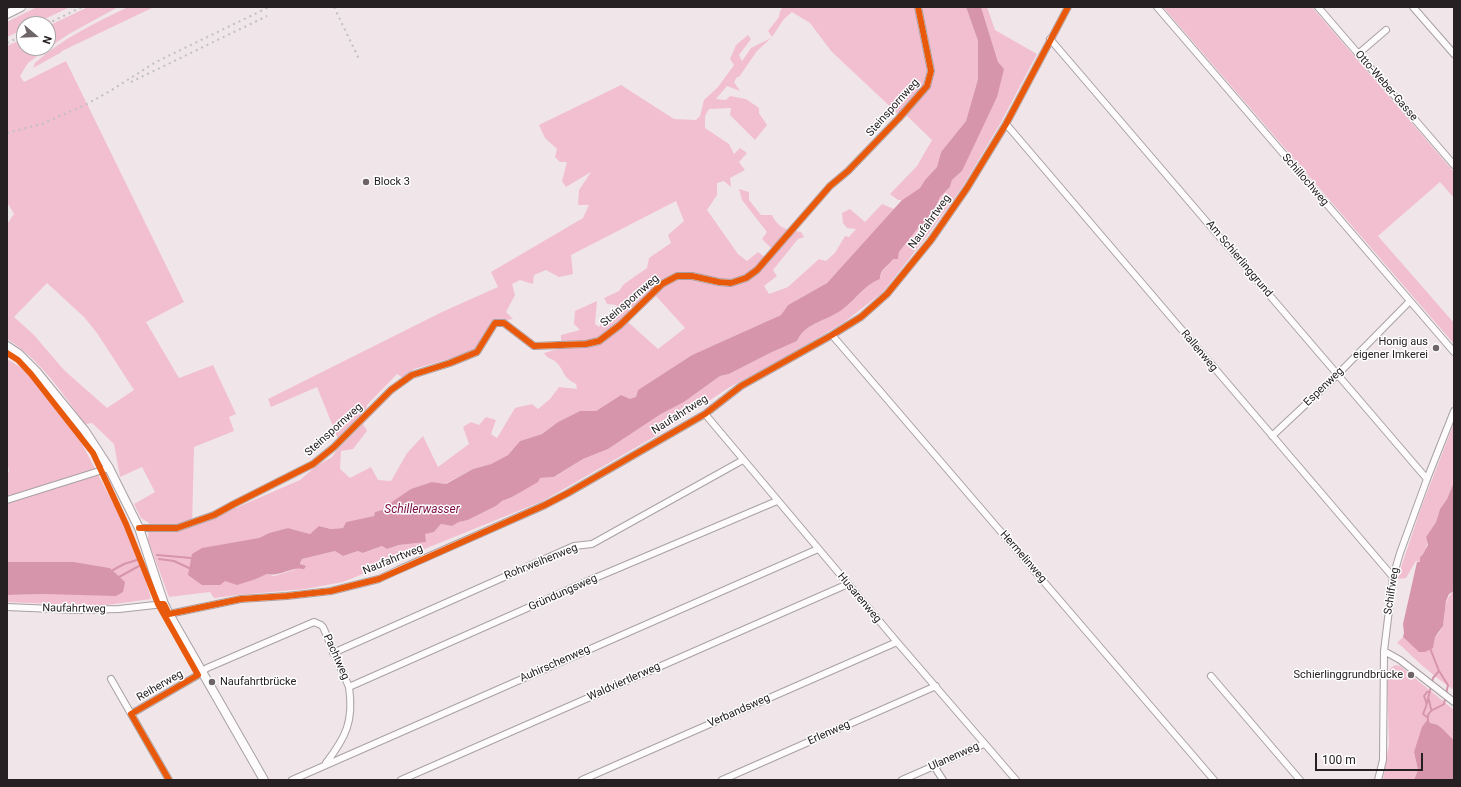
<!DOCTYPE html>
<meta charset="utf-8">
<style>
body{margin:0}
#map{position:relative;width:1461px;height:787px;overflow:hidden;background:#f0e6e9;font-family:Roboto,sans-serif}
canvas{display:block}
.frame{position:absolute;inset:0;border:8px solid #262022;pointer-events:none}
.north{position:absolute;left:16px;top:16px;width:40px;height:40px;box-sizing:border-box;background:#fff;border:1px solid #a8a6a7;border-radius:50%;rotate:109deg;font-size:11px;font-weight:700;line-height:16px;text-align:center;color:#262022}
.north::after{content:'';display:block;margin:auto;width:14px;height:18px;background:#6d6568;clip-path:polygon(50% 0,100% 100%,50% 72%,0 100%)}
.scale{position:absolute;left:1315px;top:753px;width:108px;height:18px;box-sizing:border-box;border:2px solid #262022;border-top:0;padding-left:5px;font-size:12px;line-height:14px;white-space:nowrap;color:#262022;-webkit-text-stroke:3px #fff;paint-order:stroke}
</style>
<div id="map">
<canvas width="1461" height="787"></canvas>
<div class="frame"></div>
<div class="north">N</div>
<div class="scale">100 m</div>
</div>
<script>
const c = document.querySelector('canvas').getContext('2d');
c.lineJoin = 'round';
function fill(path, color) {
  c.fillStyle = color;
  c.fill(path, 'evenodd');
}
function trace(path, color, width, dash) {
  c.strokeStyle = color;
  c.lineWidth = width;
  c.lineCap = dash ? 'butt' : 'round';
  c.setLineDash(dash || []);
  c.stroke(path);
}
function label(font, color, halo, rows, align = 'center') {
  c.font = font + ' Roboto,sans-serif';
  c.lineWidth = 3;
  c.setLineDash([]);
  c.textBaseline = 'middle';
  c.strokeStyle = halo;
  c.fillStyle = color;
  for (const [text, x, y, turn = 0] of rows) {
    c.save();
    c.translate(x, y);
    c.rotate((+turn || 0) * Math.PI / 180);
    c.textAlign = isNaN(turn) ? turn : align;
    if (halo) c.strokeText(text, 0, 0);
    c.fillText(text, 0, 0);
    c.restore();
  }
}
const green = new Path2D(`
 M 37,7 L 70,7 L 34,24 L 24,24 L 24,29 L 7,37 L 7,22 Z
 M 88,7 L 118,7 L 69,34 L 48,48 L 48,26 Z
 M 128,7 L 154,7 L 62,51 L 60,53 L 33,68 L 35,63 C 63,38 95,23 128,7 Z
 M 783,7 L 966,7 L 978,41 L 978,79 L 966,121 L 941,152 L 937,167 L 925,180 L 920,188 L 902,200 L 898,200 L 890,194 L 917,166 L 932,140 L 907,116 L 898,114 L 831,51 L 810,23 L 792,12 L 784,19 L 772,37 L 768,31 L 779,17 L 780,11 Z
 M 981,7 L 987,7 L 995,30 L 1037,54 L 1000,124 L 963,186 L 927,236 L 883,292 L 843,323 L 784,358 L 730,387 L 654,437 L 543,501 L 343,582 L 305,589 L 238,595 L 214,598 L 210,592 L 169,597 L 148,540 L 149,523 L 141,518 L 134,504 L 155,492 L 142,467 L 120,477 L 114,444 L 92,423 L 85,424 C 62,393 41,360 7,339 L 7,224 L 14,214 L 7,202 L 7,46 L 24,38 L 24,48 L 48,48 L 28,63 L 20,76 L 24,82 L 66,61 L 184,302 L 146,322 L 179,378 L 213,365 L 236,414 L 229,417 L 234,431 L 194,447 L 192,527 L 300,480 L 316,466 L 332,457 L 336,451 L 363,424 L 367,431 L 353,449 L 341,451 L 340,469 L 350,478 L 371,467 L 378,480 L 391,481 L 407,453 L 423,436 L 438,467 L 469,444 L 463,427 L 471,422 L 479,425 L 486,417 L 496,420 L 491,434 L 497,438 L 515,408 L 532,404 L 538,409 L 550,399 L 559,387 L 577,389 L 576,384 C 561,376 566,373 557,363 C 553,358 547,359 544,353 L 561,348 L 561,335 L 580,330 L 574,324 L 575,311 L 597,301 L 595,324 L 599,327 L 607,315 L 618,309 L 616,305 L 607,304 L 604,298 L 619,291 L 624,284 L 647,268 L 649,258 L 671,243 L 668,235 L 684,221 L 676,201 L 571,255 L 573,274 L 559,277 L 546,270 L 534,275 L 533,284 L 520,280 L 512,284 L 515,295 L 506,312 L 513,319 L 491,322 C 485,334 481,345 470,353 L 414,369 L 403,378 L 397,374 L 367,405 L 366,412 L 338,439 L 317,387 L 271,407 L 268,399 L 442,312 L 498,287 L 491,272 L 583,218 L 589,205 L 578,205 L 579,190 L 591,172 L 566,187 L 562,181 L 567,162 L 560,162 L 555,157 L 557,149 L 545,138 L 539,125 L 621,85 L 674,119 L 696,120 L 700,116 L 704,100 L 718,87 L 734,65 L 730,59 L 736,45 L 748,35 L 751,39 L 739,55 L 742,61 L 751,48 L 771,38 L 757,51 L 739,77 L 737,77 L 734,82 L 740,91 L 727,86 L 716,99 L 726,100 L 730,96 L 746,99 L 759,108 L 759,113 L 767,125 L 755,140 L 730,115 L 731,108 L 709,109 L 705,116 L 705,128 L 729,144 L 734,154 L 740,148 L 747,153 L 739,162 L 745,170 L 730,178 L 731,187 L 724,181 L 717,183 L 717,195 L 707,210 L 738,254 L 747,261 L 758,252 L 766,258 L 773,250 L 762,239 L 767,232 L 742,200 L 739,189 L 749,192 L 749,200 L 761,215 L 772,215 C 780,230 786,229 801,232 L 804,237 L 798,239 L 773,270 L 777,276 L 764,286 L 769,294 L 788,287 L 819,259 L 826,261 L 835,253 L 845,236 L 849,237 L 856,229 L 847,228 L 843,223 L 842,213 L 850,209 L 865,222 L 882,204 L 894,209 L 827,283 L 788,305 L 781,315 L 692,355 L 638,390 L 636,397 L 630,400 L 621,395 L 596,411 L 580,411 L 558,422 L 542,434 L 520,441 L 508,455 L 491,464 L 473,469 L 445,484 L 432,482 L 385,509 L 375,512 L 374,516 L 346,522 L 343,528 L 331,529 L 320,526 L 310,534 L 288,528 L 269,533 L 259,538 L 225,581 L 256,579 L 267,574 L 274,576 L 300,568 L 302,559 L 335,551 L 343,556 L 358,551 L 364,553 L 382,546 L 387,549 L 399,545 L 425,542 L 425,533 L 434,532 L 441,524 L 452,526 L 459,522 L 468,520 L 496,506 L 502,501 L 512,497 L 540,478 L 555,477 L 583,459 L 608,449 L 661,414 L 684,402 L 720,376 L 729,374 L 770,353 L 797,341 C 805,324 822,322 837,313 C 853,304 862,286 880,279 C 881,268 888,267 893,259 L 898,259 L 899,252 L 918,228 L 931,218 L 940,197 L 950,187 L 952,180 L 962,171 L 998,62 ZM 47,283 L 84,317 L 97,333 L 134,390 L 107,408 L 64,370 L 34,335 L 14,317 ZM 656,296 L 685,328 L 658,349 L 628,322 Z
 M 1163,7 L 1312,7 L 1454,172 L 1454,198 L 1440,182 L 1378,236 L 1454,323 L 1454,344 Z
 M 7,359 L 20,367 L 38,385 L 80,440 L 124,524 L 142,568 L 151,599 L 100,606 L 7,602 L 7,595 L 44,594 L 125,583 L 110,568 L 74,562 L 7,562 L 7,474 L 9,471 L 7,463 Z
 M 1454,423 L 1454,482 L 1447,499 L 1440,509 L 1436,522 L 1426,537 C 1429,545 1426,551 1420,557 L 1420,562 L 1416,561 L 1406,578 L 1397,579 L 1421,508 Z
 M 1454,591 L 1454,690 C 1440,681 1426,669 1414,658 C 1408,653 1404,647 1397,643 L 1403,637 L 1412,645 C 1419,643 1430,641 1436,636 C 1451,623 1438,604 1454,591 Z
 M 1395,665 L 1400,666 L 1454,710 L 1454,740 C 1445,733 1442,724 1430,723 L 1428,720 L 1414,752 L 1418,770 L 1414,780 L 1383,780 L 1389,744 L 1387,677 C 1388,671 1390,668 1395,665 Z`);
const water = new Path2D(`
 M 966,7 L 981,7 L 998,62 L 1004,69 L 997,97 L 962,171 L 952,180 L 950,187 L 940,197 L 931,218 L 918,228 L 899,252 L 898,259 L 893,259 C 888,267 880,268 880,279 C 862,286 853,304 837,313 C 822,322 805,324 797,341 L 770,353 L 729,374 L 720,376 L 684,402 L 661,414 L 608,449 L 583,459 L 554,477 L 540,478 L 538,482 L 512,497 L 502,501 L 496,506 L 468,520 L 459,522 L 452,526 L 441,524 L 434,532 L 425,534 L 426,542 L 399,545 L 387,549 L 382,546 L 363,553 L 358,551 L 343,556 L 335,551 L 302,559 L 300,564 L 306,566 L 304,569 C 292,566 280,577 267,574 L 256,579 L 237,585 L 225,581 L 220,585 L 202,585 L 188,575 L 192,554 L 202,548 L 259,538 L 269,533 L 288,528 L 310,534 L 319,526 L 331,529 L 343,528 L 346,522 L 374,516 L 375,512 L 385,509 L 386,506 L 411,489 L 432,482 L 446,484 L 473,469 L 491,464 L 508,455 L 520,441 L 542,434 L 558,422 L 580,411 L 596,411 L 621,395 L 630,399 L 636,397 L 638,390 L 692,355 L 781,315 L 788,305 L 827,283 L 902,200 L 920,188 L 925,180 L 937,167 L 941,152 L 966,121 L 978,79 L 978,41 Z
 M 1454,482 L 1454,591 L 1449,594 L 1446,601 L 1443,626 L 1435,637 L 1433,648 L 1425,652 L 1419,652 L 1403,637 L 1404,633 L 1403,624 L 1417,562 L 1420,562 L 1420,557 L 1423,554 L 1428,545 L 1426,537 L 1436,522 L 1440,509 L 1447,499 Z
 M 7,562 L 74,562 L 110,568 L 125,582 L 123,592 L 116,596 L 44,594 L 7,595 Z
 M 1428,719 L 1430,723 C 1442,724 1445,733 1454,740 L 1454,780 L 1414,780 L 1418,770 L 1414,752 L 1422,727 Z`);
const stream = new Path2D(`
 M 157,555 L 191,558
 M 159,559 L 174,561 L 189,568
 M 113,570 L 124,564 L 137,560
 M 119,577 L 139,566
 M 1429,700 L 1431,709
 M 1427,703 L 1433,678 L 1439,671
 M 1427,717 L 1423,714 C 1427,703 1428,707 1424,696 L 1427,692 L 1430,692
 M 1428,721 C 1426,709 1437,709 1444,704 L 1448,685 L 1439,671 L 1430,648`);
const minor = new Path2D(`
 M 1157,7 L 1454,352
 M 1318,7 L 1454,165
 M 1413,7 L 1454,54
 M 1050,39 L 1427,479
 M 1358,54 L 1386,30
 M 1006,124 L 1393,577
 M 832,335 L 1214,780
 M 705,414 L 897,642 L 1016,780
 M 1272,436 L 1337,375 L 1409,302
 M 7,500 L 109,468
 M 139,528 L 177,528 L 214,515 L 234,504 L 313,464 L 334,447 L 391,390 L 412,375 L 450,363 L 477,352 L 495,323 L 504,323 L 534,346 L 586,344 L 599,341 L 620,325 L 662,284 L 677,276 L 692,276 L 719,282 L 731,283 L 746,278 L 757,270 L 830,186 L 848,171 L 899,118 L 927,86 L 931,71 L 918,7
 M 7,607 L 76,610 L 119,609 L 164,604
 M 169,614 L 241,599 L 287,596 L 331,591 L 379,579 L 398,570 L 545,505 L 568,493 L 705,414 L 741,386 L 832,335 L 861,317 L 887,294 L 931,240 L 967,188 L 1006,124 L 1068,7
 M 1384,651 L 1400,660 L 1454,702
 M 333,653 L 574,546 L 592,544 L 743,460
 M 1211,676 L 1300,780
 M 111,679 L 169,780
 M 349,687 L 595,578 L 777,501
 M 131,714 L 198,675 L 207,668 L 314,622 L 321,625 L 323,627 L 349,687 C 354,721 346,737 326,763
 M 934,766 L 943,780
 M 292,780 L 818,549
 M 401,780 L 848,584
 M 582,780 L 897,642
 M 722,780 L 936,686
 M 902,780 L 984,744
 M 1378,780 L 1383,760 L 1384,651 L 1393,577 L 1400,553 L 1427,479 L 1454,411`);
const secondary = new Path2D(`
 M 7,14 L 21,7
 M 7,346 L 19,354 L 36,371 L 85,431 L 109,468 L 139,528 L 164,604 L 169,614 L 264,780`);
const rail = new Path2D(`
 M 334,7 L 359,59
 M 47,24 L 82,7
 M 7,43 L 24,35
 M 131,82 L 267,16
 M 7,133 L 42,124 L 87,104 L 110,91 L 156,62 L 269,7`);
const cycleway = new Path2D(`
 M 7,353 L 18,360 L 31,374 L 93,453 L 126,524 L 158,604 L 198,675 L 131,714 L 169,780
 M 139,528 L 177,528 L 214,515 L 234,504 L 313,464 L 334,447 L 391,390 L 412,375 L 450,363 L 477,352 L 495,323 L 504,323 L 534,346 L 586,344 L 599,341 L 620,325 L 662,284 L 677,276 L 692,276 L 719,282 L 731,283 L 746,278 L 757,270 L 830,186 L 848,171 L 899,118 L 927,86 L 931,71 L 918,7
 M 158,604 L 164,604 L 169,614 L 241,599 L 287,596 L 331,591 L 379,579 L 545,505 L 568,493 L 705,414 L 741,386 L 832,335 L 861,317 L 887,294 L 931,240 L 967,188 L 1006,124 L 1068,7`);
const markers = [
 [366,182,4,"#6d6568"],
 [1436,348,4,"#6d6568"],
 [1411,675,4,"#6d6568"],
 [212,682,4,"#6d6568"]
];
const streetNames = [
 ["Otto-Weber-Gasse",1386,86,49],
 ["Steinspornweg",893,108,-48],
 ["Schillochweg",1305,180,49],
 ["Naufahrtweg",930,222,-54],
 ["Am Schierlinggrund",1239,259,50],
 ["Steinspornweg",630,301,-41],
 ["Rallenweg",1199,351,50],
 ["Espenweg",1324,387,-44],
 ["Naufahrtweg",680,415,-32],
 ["Steinspornweg",334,430,-42],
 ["Hermelinweg",1023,557,49],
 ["Naufahrtweg",393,560,-22],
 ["Rohrweihenweg",541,562,-22],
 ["Schilfweg",1392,591,-81],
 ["Gründungsweg",563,593,-24],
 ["Husarenweg",859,598,50],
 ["Naufahrtweg",74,609,1],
 ["Pachtweg",336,657,66],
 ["Auhirschenweg",555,664,-24],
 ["Waldviertlerweg",624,682,-24],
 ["Reiherweg",160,686,-30],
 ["Verbandsweg",739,711,-24],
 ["Erlenweg",829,733,-24],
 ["Ulanenweg",954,757,-24]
];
const poiNames = [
 ["Block 3",374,182],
 ["Honig aus",1428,342,"right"],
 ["eigener Imkerei",1428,355,"right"],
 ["Schierlinggrundbrücke",1403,675,"right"],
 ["Naufahrtbrücke",220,682]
];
const waterNames = [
 ["Schillerwasser",422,510]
];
fill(green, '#f2bfd0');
fill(water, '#d695ab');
trace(stream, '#d695ab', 2);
trace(minor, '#a8a0a3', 8);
trace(secondary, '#a8a0a3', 10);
trace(minor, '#fdfbfc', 6);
trace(secondary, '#fdfbfc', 8);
trace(rail, '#c1bfbf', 2, [2, 4]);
trace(cycleway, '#e8590c', 6);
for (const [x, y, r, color] of markers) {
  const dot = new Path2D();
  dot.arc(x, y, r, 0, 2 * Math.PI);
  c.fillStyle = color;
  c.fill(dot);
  trace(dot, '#fff', 1.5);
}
label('11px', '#262022', '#fff', streetNames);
label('11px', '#262022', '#fff', poiNames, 'left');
label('italic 12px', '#7c0c43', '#fff', waterNames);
</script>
